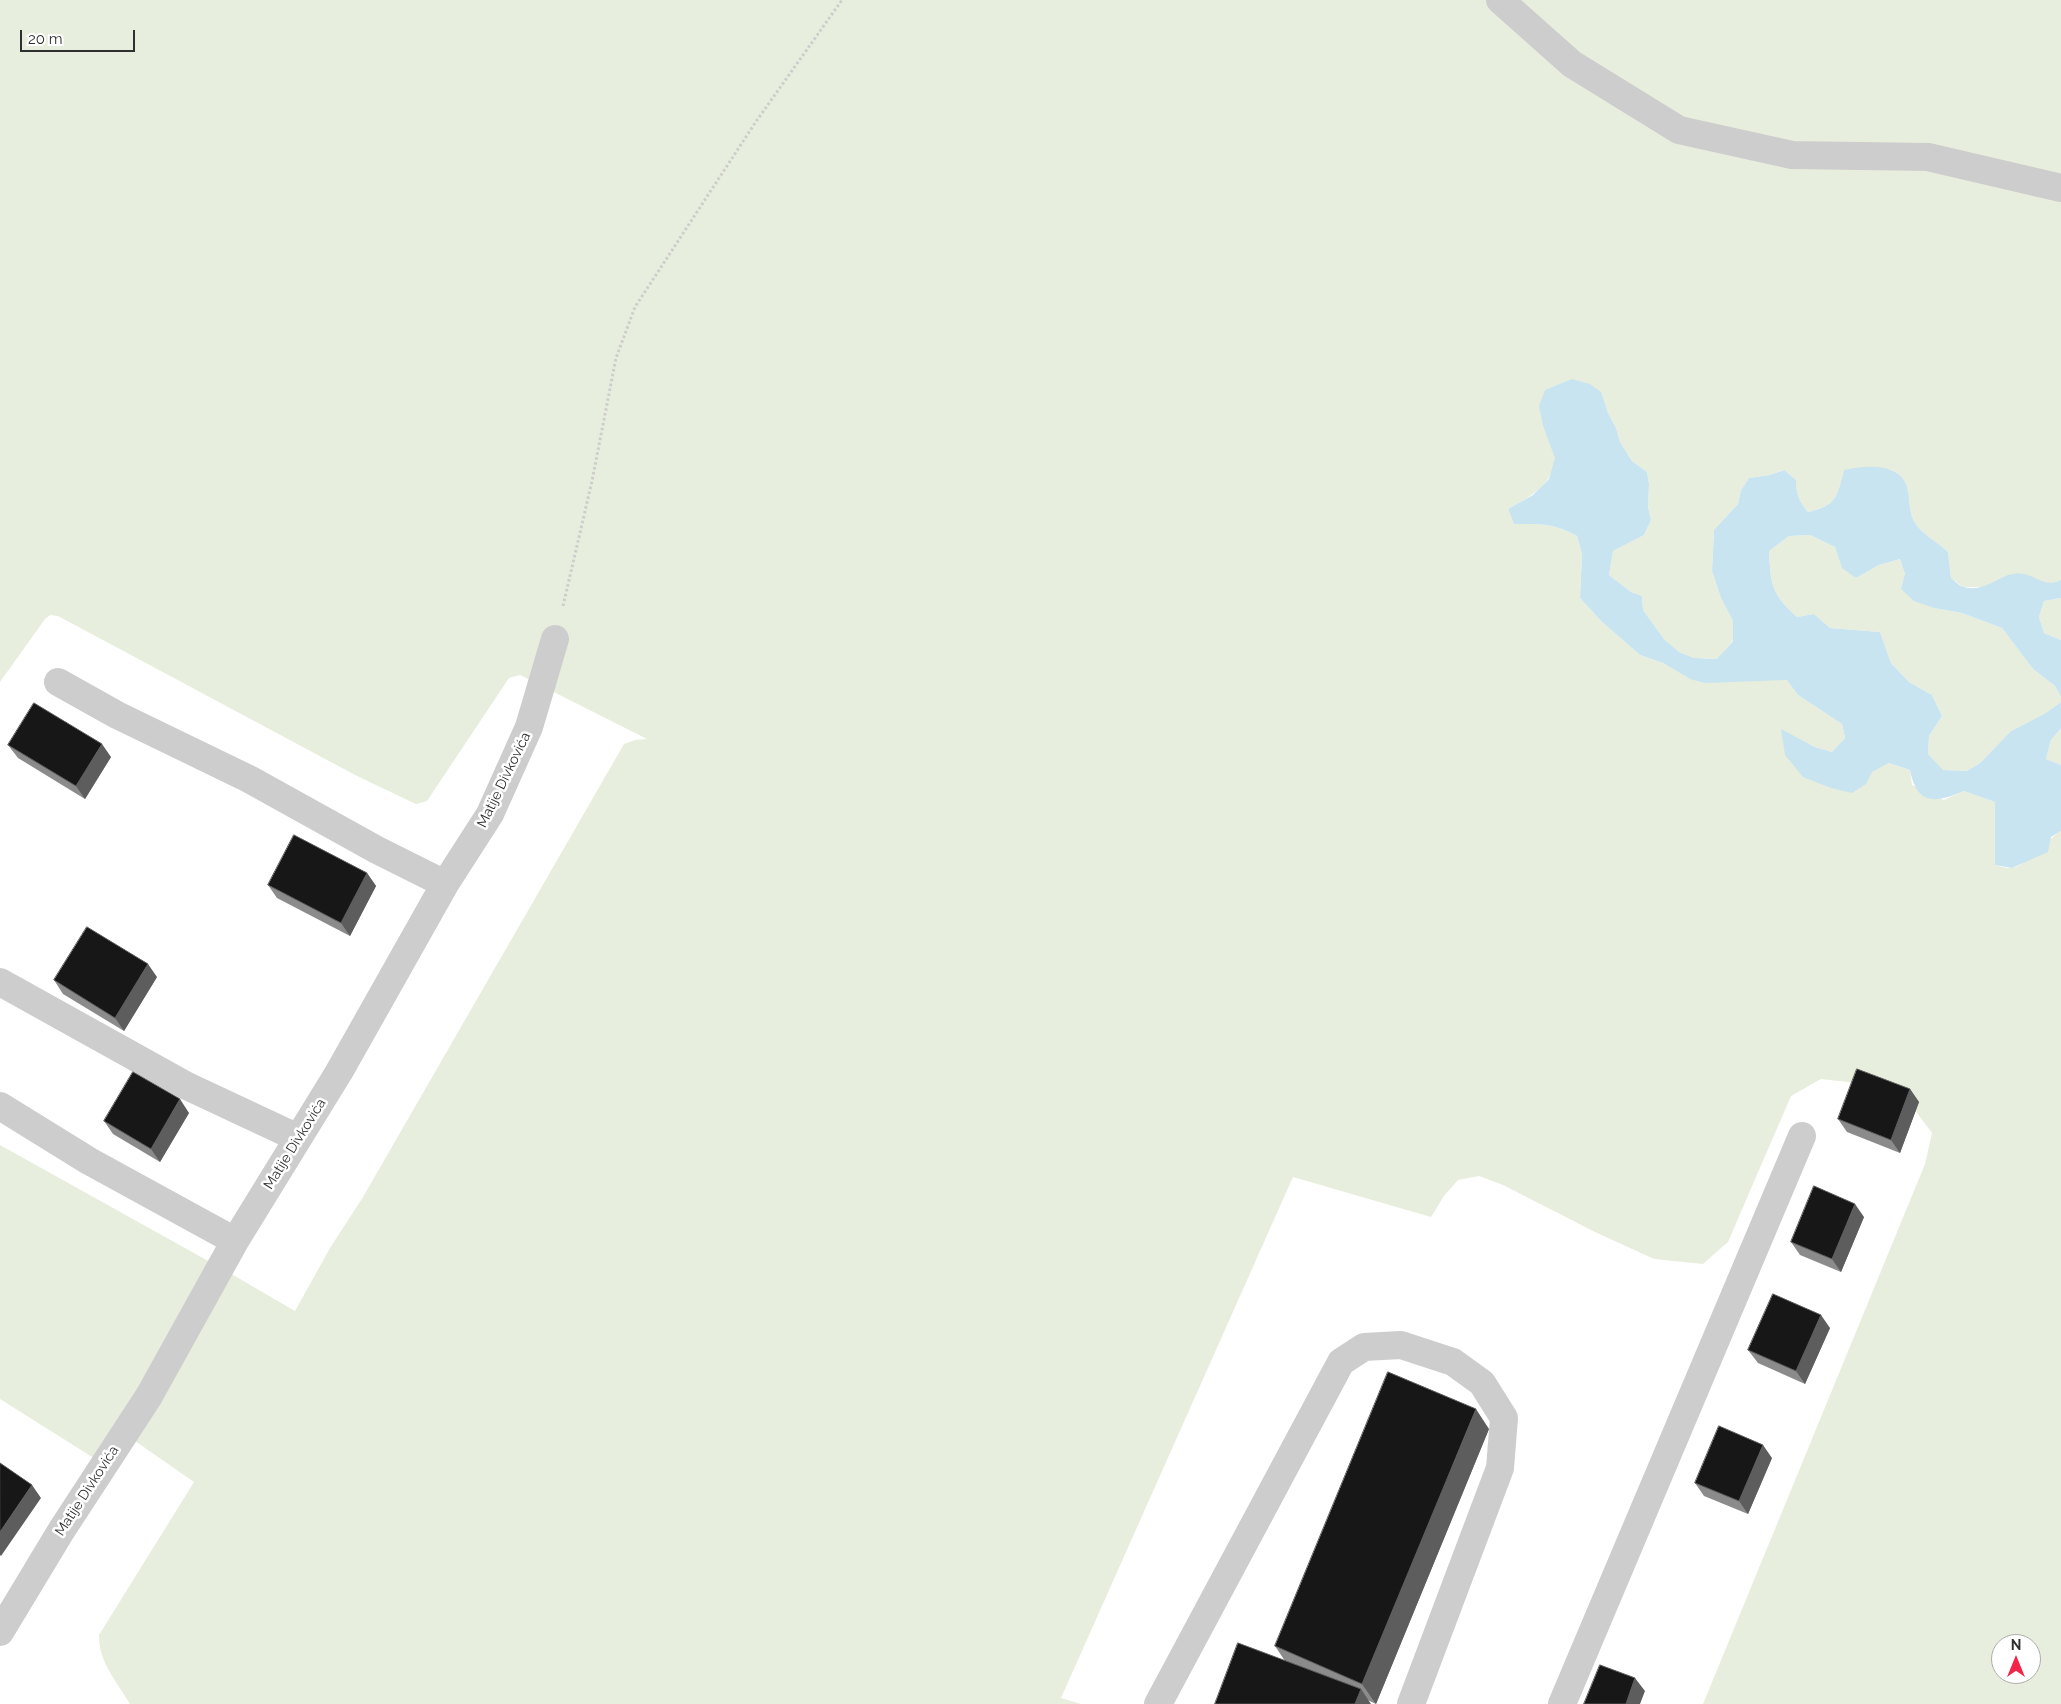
<!DOCTYPE html>
<meta charset="utf-8">
<style>
body{margin:0}
#map{position:relative;width:2061px;height:1704px;overflow:hidden;background:#fff;font-family:Raleway,sans-serif}
canvas{display:block}
.north{position:absolute;left:1991px;top:1634px;width:50px;height:50px;box-sizing:border-box;background:#fff;border:1px solid #acacac;border-radius:50%;rotate:0deg;font-size:14px;font-weight:700;line-height:20px;text-align:center;color:#303030}
.north::after{content:'';display:block;margin:auto;width:18px;height:22px;background:#f62349;clip-path:polygon(50% 0,100% 100%,50% 72%,0 100%)}
.scale{position:absolute;left:20px;top:30px;width:115px;height:22px;box-sizing:border-box;border:2px solid #303030;border-top:0;padding-left:6px;font-size:15px;line-height:18px;white-space:nowrap;color:#303030;-webkit-text-stroke:4px #fff;paint-order:stroke}
</style>
<div id="map">
<canvas width="2061" height="1704"></canvas>
<div class="north">N</div>
<div class="scale">20 m</div>
</div>
<script>
const c = document.querySelector('canvas').getContext('2d');
c.lineJoin = 'round';
function fill(path, color) {
  c.fillStyle = color;
  c.fill(path, 'evenodd');
}
function trace(path, color, width, dash) {
  c.strokeStyle = color;
  c.lineWidth = width;
  c.lineCap = dash ? 'butt' : 'round';
  c.setLineDash(dash || []);
  c.stroke(path);
}
function label(font, color, halo, rows, align = 'center') {
  c.font = font + ' Raleway,sans-serif';
  c.lineWidth = 5;
  c.setLineDash([]);
  c.textBaseline = 'middle';
  c.strokeStyle = halo;
  c.fillStyle = color;
  for (const [text, x, y, turn = 0] of rows) {
    c.save();
    c.translate(x, y);
    c.rotate((+turn || 0) * Math.PI / 180);
    c.textAlign = isNaN(turn) ? turn : align;
    if (halo) c.strokeText(text, 0, 0);
    c.fillText(text, 0, 0);
    c.restore();
  }
}
const green = new Path2D(`
 M 0,0 L 2061,0 L 2061,580 L 2055,584 L 2040,582 L 2024,574 L 2000,579 L 1986,587 L 1963,587 L 1951,578 L 1948,552 C 1938,542 1921,534 1914,521 C 1909,512 1910,502 1908,491 C 1903,460 1866,468 1844,470 C 1837,496 1837,506 1808,512 C 1799,502 1796,493 1796,480 L 1783,470 L 1770,475 L 1749,478 L 1741,490 L 1738,504 L 1714,530 L 1712,571 L 1721,598 L 1733,621 L 1733,640 L 1718,659 L 1694,658 L 1679,652 L 1664,639 L 1643,610 L 1642,596 L 1631,592 L 1609,575 L 1613,551 L 1644,535 L 1651,520 L 1648,507 L 1649,484 L 1647,472 L 1632,461 L 1620,442 L 1616,428 L 1608,413 L 1600,392 L 1543,426 C 1547,435 1556,449 1555,459 C 1553,485 1528,498 1508,509 L 1514,524 C 1539,524 1555,523 1577,536 L 1582,554 L 1580,598 L 1601,621 L 1640,655 L 1663,663 L 1690,679 L 1787,679 L 1798,695 L 1842,724 L 1845,738 L 1832,752 L 1815,747 L 1782,730 L 1866,784 L 1871,772 L 1889,763 L 1910,770 L 1912,785 L 1944,800 L 1964,791 L 1995,802 L 1995,865 C 2000,866 2005,868 2010,868 C 2026,868 2047,839 2061,831 L 2061,1704 L 1703,1704 L 1925,1164 L 1932,1133 L 1906,1098 L 1866,1084 L 1821,1079 L 1791,1096 L 1728,1242 L 1703,1264 L 1654,1259 L 1595,1232 L 1503,1185 L 1479,1176 L 1458,1180 L 1444,1196 L 1431,1217 L 1293,1177 L 1061,1698 L 1081,1704 L 130,1704 C 117,1682 98,1661 99,1635 L 194,1482 L 135,1441 L 116,1472 L 0,1399 L 0,1145 L 228,1272 L 295,1311 L 330,1248 L 363,1197 L 624,744 L 635,740 L 647,739 L 520,675 L 509,678 L 427,801 L 416,804 L 357,776 L 58,616 L 50,615 L 45,619 L 0,682 ZM 2001,1644 L 2031,1644 L 2031,1674 L 2001,1674 Z
 M 1810,535 L 1835,547 L 1842,567 L 1856,578 L 1879,565 L 1900,559 L 1905,574 L 1934,608 L 1962,613 L 2002,628 L 2033,669 L 2055,686 L 2061,697 L 2061,702 L 2044,714 L 2011,731 L 1980,763 L 1967,771 L 1942,770 L 1928,754 L 1929,736 L 1942,716 L 1932,695 L 1909,682 L 1891,663 L 1880,632 L 1830,628 L 1814,614 L 1797,617 C 1771,593 1771,586 1769,551 L 1789,536 Z
 M 2061,598 L 2061,640 L 2044,633 L 2039,617 L 2044,601 Z
 M 2061,728 L 2061,765 L 2046,759 L 2051,740 Z`);
const water = new Path2D(`
 M 1572,379 L 1590,384 L 1601,392 L 1608,413 L 1616,428 L 1620,442 L 1632,461 L 1647,472 L 1649,484 L 1648,507 L 1651,520 L 1644,535 L 1613,551 L 1609,575 L 1631,592 L 1642,596 L 1643,610 L 1664,639 L 1679,652 L 1694,658 L 1717,659 L 1733,641 L 1733,621 L 1721,598 L 1712,571 L 1714,530 L 1738,504 L 1741,490 L 1749,478 L 1770,475 L 1784,470 L 1796,480 C 1796,493 1799,502 1808,512 C 1837,506 1837,496 1844,470 C 1866,465 1904,462 1908,491 C 1910,501 1909,512 1914,521 C 1921,534 1938,542 1948,552 L 1951,578 C 1955,581 1959,586 1964,587 C 1988,594 2003,569 2024,574 C 2038,577 2046,588 2061,580 L 2061,598 L 2044,601 L 2039,617 L 2044,633 L 2061,640 L 2061,697 L 2055,686 L 2033,669 L 2002,628 L 1962,613 L 1934,608 L 1914,601 L 1901,589 L 1905,574 L 1900,559 L 1879,565 L 1856,578 L 1842,568 L 1835,547 L 1810,535 L 1789,536 L 1769,551 C 1771,586 1771,593 1797,617 L 1814,614 L 1830,628 L 1880,632 L 1891,663 L 1909,682 L 1932,695 L 1942,716 L 1929,736 L 1928,754 L 1943,770 L 1967,771 L 1980,763 L 2011,731 L 2044,714 L 2061,702 L 2061,728 L 2051,740 L 2046,759 L 2061,765 L 2061,831 L 2051,837 L 2048,852 L 2012,868 L 1995,865 L 1995,802 L 1964,791 C 1936,803 1917,806 1910,770 L 1889,763 L 1872,772 L 1866,784 L 1852,793 L 1831,788 L 1803,777 L 1785,755 L 1781,729 L 1815,747 L 1832,752 L 1845,738 L 1842,724 L 1798,695 L 1787,680 L 1705,683 L 1690,679 L 1663,663 L 1640,655 L 1601,621 L 1580,598 L 1582,554 L 1577,536 C 1555,523 1539,524 1514,524 L 1508,509 L 1533,495 L 1549,479 L 1555,458 L 1543,426 L 1539,406 L 1545,390 Z`);
const path = new Path2D(`
 M 563,606 L 592,481 L 616,358 L 635,307 L 755,123 L 842,0`);
const minor = new Path2D(`
 M 1500,0 L 1572,64 L 1679,130 L 1792,155 L 1928,157 L 2061,188
 M 58,682 L 117,715 L 249,779 L 377,850 L 445,884
 M 0,982 L 187,1086 L 298,1138
 M 0,1106 L 89,1161 L 235,1241
 M 0,1632 L 61,1531 L 149,1396 L 235,1241 L 339,1072 L 445,884 L 490,814 L 529,727 L 555,639
 M 1158,1704 L 1341,1362 L 1364,1347 L 1401,1345 L 1453,1362 L 1482,1383 L 1504,1418 L 1500,1468 L 1411,1704
 M 1562,1704 L 1802,1136`);
const wall = new Path2D(`
 M 8,745 L 111,757 L 85,799 L 18,758 Z
 M 367,873 L 376,886 L 350,936 L 277,898 L 268,885 Z
 M 157,977 L 124,1031 L 63,994 L 54,980 Z
 M 1910,1089 L 1919,1102 L 1900,1153 L 1847,1132 L 1838,1119 Z
 M 189,1113 L 160,1162 L 113,1134 L 104,1121 Z
 M 1864,1217 L 1841,1272 L 1800,1255 L 1791,1242 Z
 M 1830,1328 L 1805,1384 L 1758,1363 L 1748,1350 Z
 M 1489,1429 L 1376,1704 L 1285,1661 L 1275,1646 Z
 M 1772,1458 L 1748,1514 L 1704,1496 L 1695,1483 Z`);
const shadedWall = new Path2D(`
 M 102,744 L 111,757 L 85,799 L 76,786 Z
 M 367,873 L 376,886 L 350,936 L 341,923 Z
 M 148,964 L 157,977 L 124,1031 L 115,1018 Z
 M 1910,1089 L 1919,1102 L 1900,1153 L 1891,1140 Z
 M 180,1099 L 189,1113 L 160,1162 L 151,1149 Z
 M 1855,1204 L 1864,1217 L 1841,1272 L 1832,1259 Z
 M 1821,1315 L 1830,1328 L 1805,1384 L 1796,1371 Z
 M 1476,1409 L 1489,1429 L 1376,1704 L 1362,1684 Z
 M 1763,1445 L 1772,1458 L 1748,1514 L 1739,1501 Z
 M 32,1485 L 41,1498 L 1,1556 L 0,1555 L 0,1532 Z
 M 1635,1678 L 1645,1691 L 1640,1704 L 1626,1704 Z
 M 1361,1689 L 1371,1704 L 1355,1704 Z`);
const building = new Path2D(`
 M 34,703 L 102,744 L 76,786 L 8,745 Z
 M 294,835 L 367,873 L 341,923 L 268,885 Z
 M 87,927 L 148,964 L 115,1018 L 54,980 Z
 M 1857,1069 L 1910,1089 L 1891,1140 L 1838,1119 Z
 M 133,1072 L 180,1099 L 151,1149 L 104,1121 Z
 M 1814,1186 L 1855,1204 L 1832,1259 L 1791,1242 Z
 M 1773,1294 L 1821,1315 L 1796,1371 L 1748,1350 Z
 M 1388,1372 L 1476,1409 L 1362,1684 L 1275,1646 Z
 M 1719,1426 L 1763,1445 L 1739,1501 L 1695,1483 Z
 M 0,1463 L 32,1485 L 0,1532 Z
 M 1238,1643 L 1361,1689 L 1355,1704 L 1215,1704 Z
 M 1600,1665 L 1635,1678 L 1626,1704 L 1584,1704 Z`);
const streetNames = [
 ["Matije Divkovića",504,780,-64],
 ["Matije Divkovića",295,1144,-58],
 ["Matije Divkovića",87,1491,-57]
];
fill(green, '#e8eedd');
fill(water, '#c8e4f0');
trace(path, '#cdcdcd', 3, [2.5, 2.5]);
trace(minor, '#cdcdcd', 28);
fill(wall, '#8b8b8b');
fill(shadedWall, '#5d5d5d');
fill(building, '#171717');
trace(building, '#5d5d5d', 1);
label('14px', '#303030', '#fff', streetNames);
</script>
